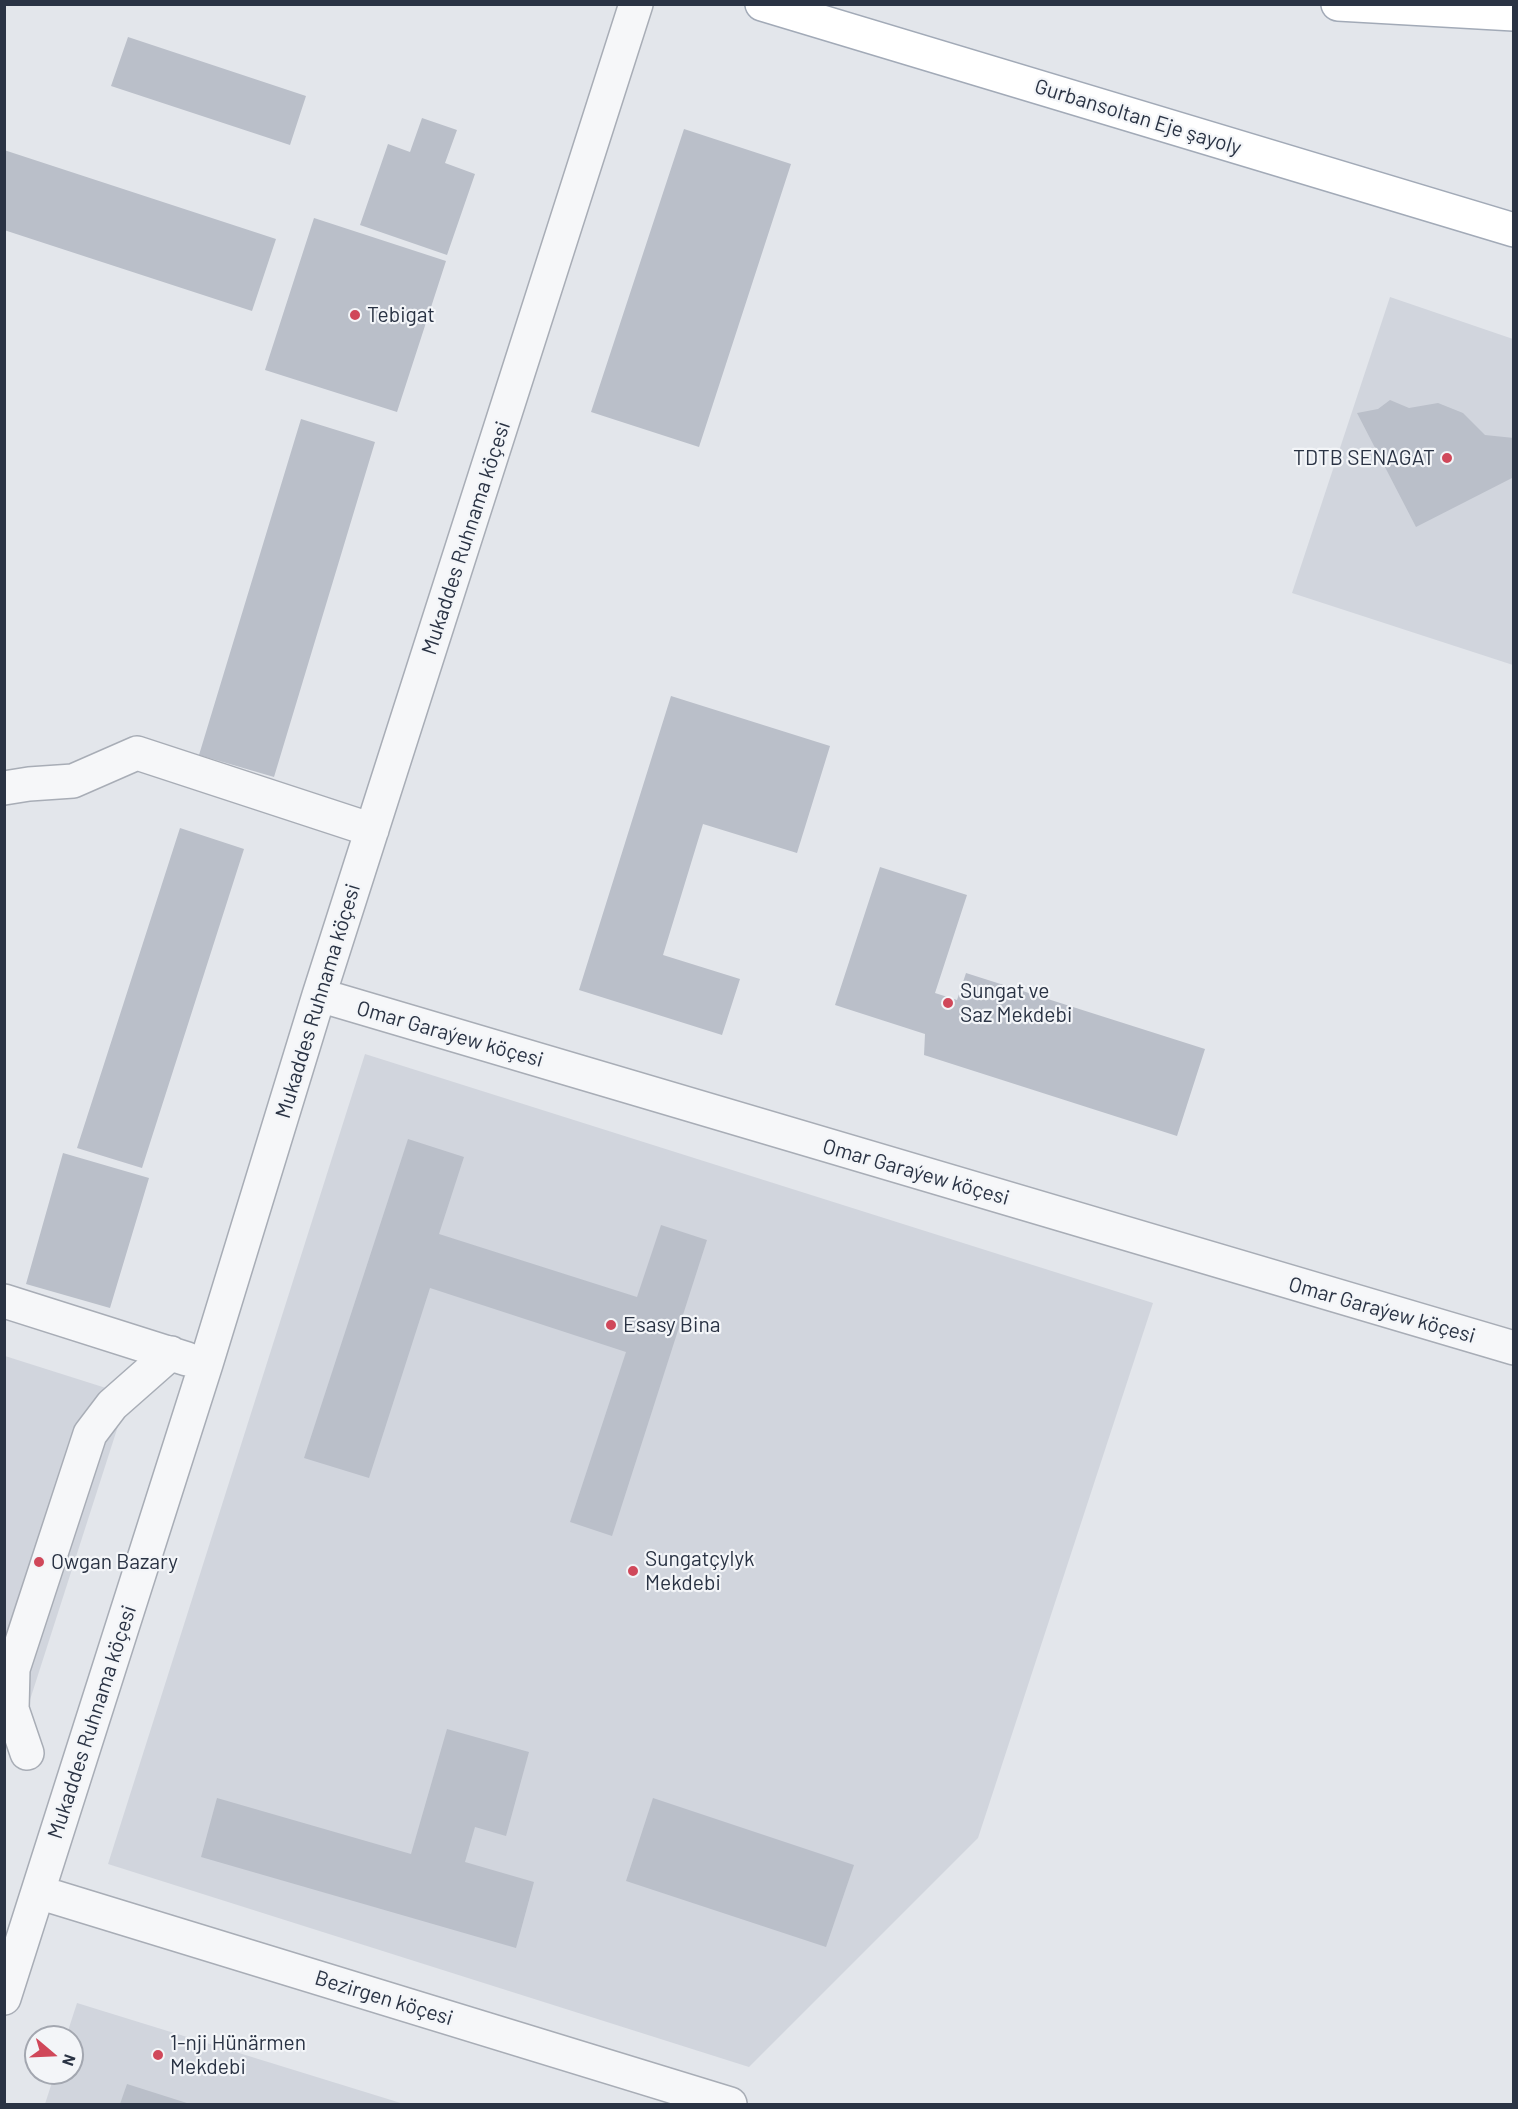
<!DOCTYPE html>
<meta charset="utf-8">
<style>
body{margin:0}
#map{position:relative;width:1518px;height:2109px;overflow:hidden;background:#e3e6eb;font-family:Barlow,sans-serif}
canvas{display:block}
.frame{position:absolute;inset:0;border:6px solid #2a3344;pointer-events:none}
.north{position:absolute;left:24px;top:2025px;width:60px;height:60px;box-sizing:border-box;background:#f3f5f8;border:2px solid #a3a7b0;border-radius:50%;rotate:109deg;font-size:16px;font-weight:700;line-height:24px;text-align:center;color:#2a3344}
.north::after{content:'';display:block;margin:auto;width:21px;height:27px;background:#d0485a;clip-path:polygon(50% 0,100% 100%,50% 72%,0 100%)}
</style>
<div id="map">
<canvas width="1518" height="2109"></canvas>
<div class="frame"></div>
<div class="north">N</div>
</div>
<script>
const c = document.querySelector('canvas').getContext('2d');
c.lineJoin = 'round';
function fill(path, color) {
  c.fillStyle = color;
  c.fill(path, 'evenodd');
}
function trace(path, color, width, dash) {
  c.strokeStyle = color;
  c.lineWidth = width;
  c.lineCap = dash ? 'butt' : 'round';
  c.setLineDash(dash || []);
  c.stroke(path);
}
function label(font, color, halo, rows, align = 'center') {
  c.font = font + ' Barlow,sans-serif';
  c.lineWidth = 4.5;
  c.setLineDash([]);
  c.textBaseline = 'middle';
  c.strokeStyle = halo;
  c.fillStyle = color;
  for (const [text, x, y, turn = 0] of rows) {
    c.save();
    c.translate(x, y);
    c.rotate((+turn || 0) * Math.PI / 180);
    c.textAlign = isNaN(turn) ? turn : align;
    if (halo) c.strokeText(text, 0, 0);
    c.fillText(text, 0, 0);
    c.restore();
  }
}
const built = new Path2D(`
 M 1390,297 L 1513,339 L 1513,665 L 1292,593 Z
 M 365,1054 L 1153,1303 L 978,1838 L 749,2067 L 108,1864 Z
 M 5,1356 L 128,1395 L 19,1734 L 5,1730 Z
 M 77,2003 L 404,2104 L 45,2104 L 55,2073 L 72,2073 L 72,2037 L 66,2037 Z`);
const building = new Path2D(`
 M 128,37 L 306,96 L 290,145 L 111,86 Z
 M 422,118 L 457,130 L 445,163 L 475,174 L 447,255 L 360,225 L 388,144 L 410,152 Z
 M 684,129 L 791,164 L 699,447 L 591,412 Z
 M 4,150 L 276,239 L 252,311 L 4,230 Z
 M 314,218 L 446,261 L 397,412 L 265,370 Z
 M 1390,400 L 1409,408 L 1438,403 L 1463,413 L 1485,435 L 1514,438 L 1514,477 L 1416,527 L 1357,413 L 1378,409 Z
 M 301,419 L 375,442 L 274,777 L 199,755 Z
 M 671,696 L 830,746 L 797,853 L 703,824 L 663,955 L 740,979 L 722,1035 L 579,990 Z
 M 180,828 L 244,849 L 142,1168 L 77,1148 Z
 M 880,867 L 967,895 L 935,993 L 957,1000 L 966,973 L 1205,1049 L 1177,1136 L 924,1055 L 925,1034 L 835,1005 Z
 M 408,1139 L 464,1157 L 439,1234 L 637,1297 L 661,1225 L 707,1240 L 612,1536 L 570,1522 L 626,1352 L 430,1288 L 369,1478 L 304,1458 Z
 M 63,1153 L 149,1178 L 110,1308 L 26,1284 Z
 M 447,1729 L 529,1752 L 506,1836 L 475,1827 L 465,1862 L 534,1882 L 516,1948 L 201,1857 L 217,1798 L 411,1854 Z
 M 653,1798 L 854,1865 L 826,1947 L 626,1881 Z
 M 127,2084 L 190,2104 L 120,2104 Z`);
const minor = new Path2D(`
 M 4,788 L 29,784 L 73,781 L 137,753 L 372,830
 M 319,995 L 1514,1348
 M 4,1301 L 187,1359
 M 27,1753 L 12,1709 L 13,1669 L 90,1434 L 112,1405 L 171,1353
 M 38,1892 L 730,2104
 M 4,1998 L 206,1364 L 319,995 L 636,4`);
const major = new Path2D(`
 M 762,4 L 1514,230
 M 1338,4 L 1514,14`);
const markers = [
 [355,315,6,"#d0485a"],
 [1447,458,6,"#d0485a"],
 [948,1003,6,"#d0485a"],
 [611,1325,6,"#d0485a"],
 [39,1562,6,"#d0485a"],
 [633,1571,6,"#d0485a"],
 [158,2055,6,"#d0485a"]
];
const streetNames = [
 ["Gurbansoltan Eje şayoly",1138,117,17],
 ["Mukaddes Ruhnama köçesi",466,538,-72],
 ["Mukaddes Ruhnama köçesi",318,1001,-73],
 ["Omar Garaýew köçesi",450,1034,16],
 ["Omar Garaýew köçesi",916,1172,16],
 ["Omar Garaýew köçesi",1382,1310,16],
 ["Mukaddes Ruhnama köçesi",92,1722,-72],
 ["Bezirgen köçesi",384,1998,17]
];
const poiNames = [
 ["Tebigat",367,315],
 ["TDTB SENAGAT",1435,458,"right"],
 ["Sungat ve",960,991],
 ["Saz Mekdebi",960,1015],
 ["Esasy Bina",623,1325],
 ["Sungatçylyk",645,1559],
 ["Mekdebi",645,1583],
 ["Owgan Bazary",51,1562],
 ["1-nji Hünärmen",170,2043],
 ["Mekdebi",170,2067]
];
fill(built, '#d1d5dd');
fill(building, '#babfc9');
trace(minor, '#a8adb6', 36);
trace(major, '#a2aab7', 36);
trace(minor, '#f6f7f9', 33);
trace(major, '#fff', 33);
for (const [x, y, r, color] of markers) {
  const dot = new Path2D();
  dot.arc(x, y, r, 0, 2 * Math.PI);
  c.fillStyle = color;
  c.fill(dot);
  trace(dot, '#f3f5f8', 2);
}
label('21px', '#2a3344', '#f3f5f8', streetNames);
label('21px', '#2a3344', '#f3f5f8', poiNames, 'left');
</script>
